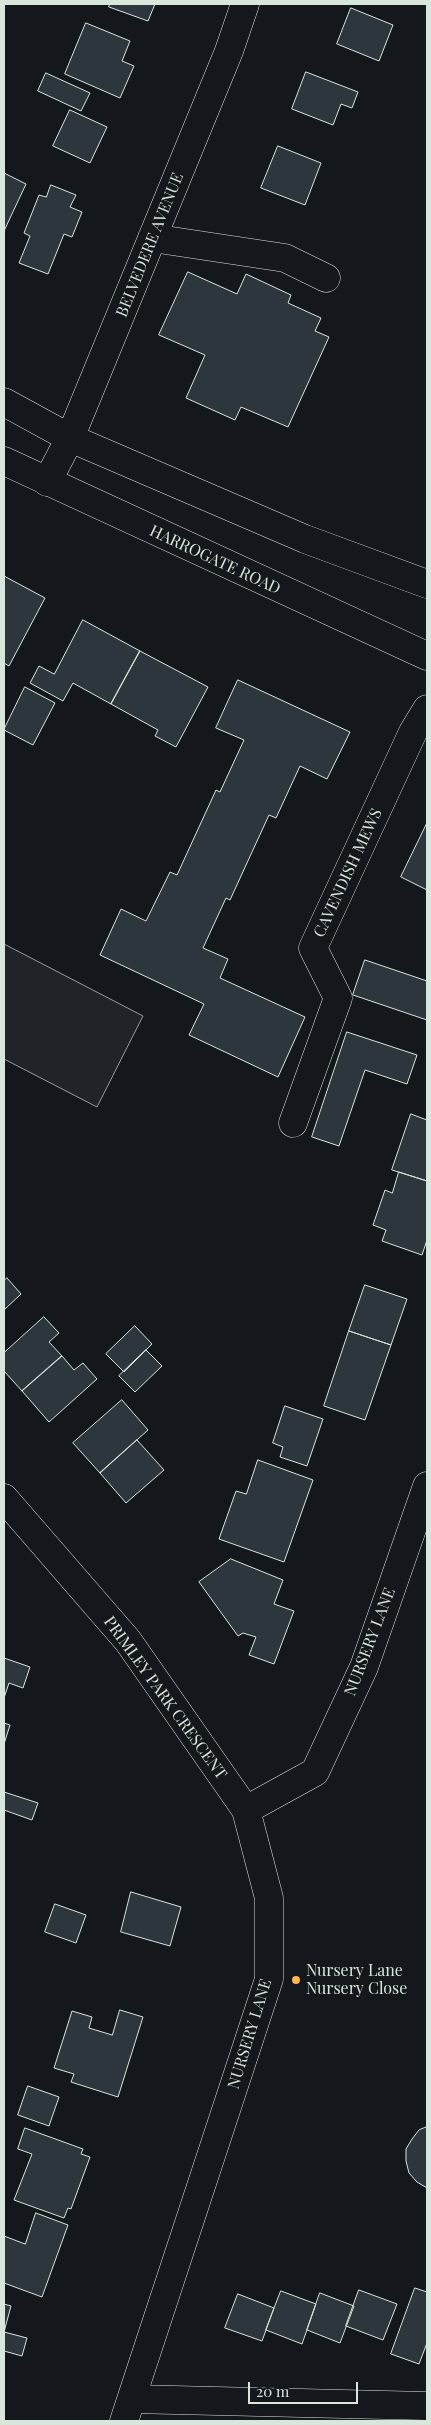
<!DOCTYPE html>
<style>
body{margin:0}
#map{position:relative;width:431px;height:2425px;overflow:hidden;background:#14181c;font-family:"Playfair Display",serif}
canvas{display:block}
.frame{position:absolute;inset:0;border:5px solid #d8e6dc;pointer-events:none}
.scale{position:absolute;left:248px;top:2382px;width:110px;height:22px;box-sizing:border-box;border:2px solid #d8e6dc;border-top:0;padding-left:6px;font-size:15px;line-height:18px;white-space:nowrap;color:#d8e6dc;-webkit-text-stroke:4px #14181c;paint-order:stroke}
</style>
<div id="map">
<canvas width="431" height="2425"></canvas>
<div class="frame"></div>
<div class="scale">20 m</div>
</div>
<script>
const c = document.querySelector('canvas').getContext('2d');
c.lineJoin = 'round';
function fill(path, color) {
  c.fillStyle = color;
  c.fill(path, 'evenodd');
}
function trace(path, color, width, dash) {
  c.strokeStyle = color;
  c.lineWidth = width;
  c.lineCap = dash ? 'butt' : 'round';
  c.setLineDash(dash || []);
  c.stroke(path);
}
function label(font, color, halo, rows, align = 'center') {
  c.font = font + ' "Playfair Display",serif';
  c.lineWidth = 4;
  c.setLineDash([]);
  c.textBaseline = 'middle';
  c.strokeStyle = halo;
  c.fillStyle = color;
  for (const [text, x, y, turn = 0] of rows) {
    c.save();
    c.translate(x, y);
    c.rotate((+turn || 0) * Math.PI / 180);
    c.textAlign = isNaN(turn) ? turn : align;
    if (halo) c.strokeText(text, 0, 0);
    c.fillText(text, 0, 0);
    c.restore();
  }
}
const green = new Path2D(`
 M 4,944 L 143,1016 L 97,1107 L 4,1059 Z`);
const building = new Path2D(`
 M 110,4 L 155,4 L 148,21 L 109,7 Z
 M 351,8 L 393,25 L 379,61 L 337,44 Z
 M 86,23 L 130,41 L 122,61 L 134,66 L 120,98 L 65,74 Z
 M 306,72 L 358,92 L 352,108 L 341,104 L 333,125 L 292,109 Z
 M 46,73 L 90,93 L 81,111 L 38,91 Z
 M 70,110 L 107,127 L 90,163 L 53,146 Z
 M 278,146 L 321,163 L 305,205 L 261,188 Z
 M 4,173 L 26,184 L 4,231 Z
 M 51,185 L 76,195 L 70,207 L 82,212 L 72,237 L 64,234 L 48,274 L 19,263 L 30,236 L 24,233 L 39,195 L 46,197 Z
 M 188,272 L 237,294 L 246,274 L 291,295 L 288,303 L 321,318 L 315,331 L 329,337 L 288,427 L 241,407 L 235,420 L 186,398 L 205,355 L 159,335 Z
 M 4,576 L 45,598 L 9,666 L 4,663 Z
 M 83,620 L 140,651 L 111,704 L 73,683 L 63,701 L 30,683 L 39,666 L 54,674 Z
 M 140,651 L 208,687 L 176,747 L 155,736 L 158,730 L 111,704 Z
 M 238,680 L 350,732 L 327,779 L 300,766 L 276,818 L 269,815 L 230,900 L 226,898 L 203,948 L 228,959 L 220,978 L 305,1017 L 278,1077 L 189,1035 L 204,1004 L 100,955 L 121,909 L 146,921 L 170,872 L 177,875 L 216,790 L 220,792 L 244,740 L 216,728 Z
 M 25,687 L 55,703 L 33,745 L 4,730 Z
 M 427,823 L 427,890 L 401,877 Z
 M 365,960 L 427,981 L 427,1020 L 353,995 Z
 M 347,1032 L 417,1055 L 407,1084 L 365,1070 L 339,1146 L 312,1137 Z
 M 411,1114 L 427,1120 L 427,1181 L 392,1170 Z
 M 399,1172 L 427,1181 L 427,1240 L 422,1255 L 382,1241 L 386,1230 L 373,1225 L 385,1190 L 392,1193 Z
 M 7,1278 L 21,1294 L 4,1310 L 4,1281 Z
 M 365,1285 L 407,1299 L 391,1345 L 349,1331 Z
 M 44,1317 L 59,1333 L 49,1342 L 62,1356 L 22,1391 L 4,1371 L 4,1353 Z
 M 135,1326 L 152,1344 L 124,1372 L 106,1354 Z
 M 349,1331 L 391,1345 L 365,1420 L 324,1406 Z
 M 146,1350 L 162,1366 L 135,1392 L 119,1376 Z
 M 62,1356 L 74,1370 L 83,1363 L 97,1379 L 49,1422 L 22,1391 Z
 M 122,1400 L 148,1430 L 100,1473 L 73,1443 Z
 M 285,1406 L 323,1419 L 307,1466 L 280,1457 L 283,1447 L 273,1443 Z
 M 137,1440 L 164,1470 L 126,1503 L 100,1473 Z
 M 258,1460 L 313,1480 L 284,1562 L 219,1539 L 236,1491 L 246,1494 Z
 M 231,1559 L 283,1580 L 274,1604 L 294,1611 L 274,1664 L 249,1655 L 256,1637 L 243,1633 L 238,1636 L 199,1582 Z
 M 4,1658 L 30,1667 L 23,1688 L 9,1683 L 4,1698 Z
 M 4,1723 L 10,1725 L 4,1744 Z
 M 4,1792 L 38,1803 L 32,1820 L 4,1810 Z
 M 131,1892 L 181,1907 L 170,1946 L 121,1932 Z
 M 55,1904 L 86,1915 L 76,1943 L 45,1932 Z
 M 120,2010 L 143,2017 L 118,2097 L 71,2082 L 74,2074 L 54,2068 L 72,2011 L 92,2017 L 89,2028 L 112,2035 Z
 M 28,2086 L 59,2097 L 49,2126 L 18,2115 Z
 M 427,2127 L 427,2188 L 417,2182 L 409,2173 L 406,2161 L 406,2149 L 412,2139 L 419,2130 Z
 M 25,2128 L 83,2149 L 81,2154 L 90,2157 L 71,2209 L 68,2208 L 64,2218 L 14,2200 L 32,2154 L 18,2149 Z
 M 36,2213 L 68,2225 L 42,2297 L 4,2283 L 4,2236 L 25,2244 Z
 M 415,2288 L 427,2292 L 427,2343 L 419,2364 L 391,2354 Z
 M 359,2290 L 397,2304 L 383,2340 L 346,2326 Z
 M 281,2291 L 316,2304 L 302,2344 L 266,2330 Z
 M 320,2293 L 354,2306 L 340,2343 L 307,2330 Z
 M 238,2294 L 274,2308 L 262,2341 L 225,2328 Z
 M 4,2304 L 11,2306 L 4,2332 L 27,2338 L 22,2356 L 4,2351 Z`);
const minor = new Path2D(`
 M 152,238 L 285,258 L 326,278
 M 47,482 L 70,438 L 229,51 L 245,4
 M 293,1123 L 338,998 L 313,948 L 413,732 L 427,709
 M 4,1498 L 128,1641 L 246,1810 L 269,1898 L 269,1979 L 124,2421
 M 246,1810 L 315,1772 L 364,1667 L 427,1486
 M 132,2399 L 427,2406`);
const highway = new Path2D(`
 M 4,402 L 70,438 L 305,539 L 427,584
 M 4,461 L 427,656`);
const markers = [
 [296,1980,5,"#ffb74d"]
];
const streetNames = [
 ["BELVEDERE AVENUE",150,245,-68],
 ["HARROGATE ROAD",215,560,25],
 ["CAVENDISH MEWS",348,873,-65],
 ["NURSERY LANE",370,1642,-69],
 ["PRIMLEY PARK CRESCENT",165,1698,54],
 ["NURSERY LANE",250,2034,-73]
];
const poiNames = [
 ["Nursery Lane",306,1971],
 ["Nursery Close",306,1989]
];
fill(green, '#202428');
trace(green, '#939e99', 1);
fill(building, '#2c363c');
trace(building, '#d8e6dc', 1);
trace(minor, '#d8e6dc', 29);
trace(highway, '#d8e6dc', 29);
trace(minor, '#14181c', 28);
trace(highway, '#14181c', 28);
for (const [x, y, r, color] of markers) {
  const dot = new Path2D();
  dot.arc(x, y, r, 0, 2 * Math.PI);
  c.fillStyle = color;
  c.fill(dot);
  trace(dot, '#14181c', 2);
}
label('16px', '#d8e6dc', '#14181c', streetNames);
label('16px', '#d8e6dc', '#14181c', poiNames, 'left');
</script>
